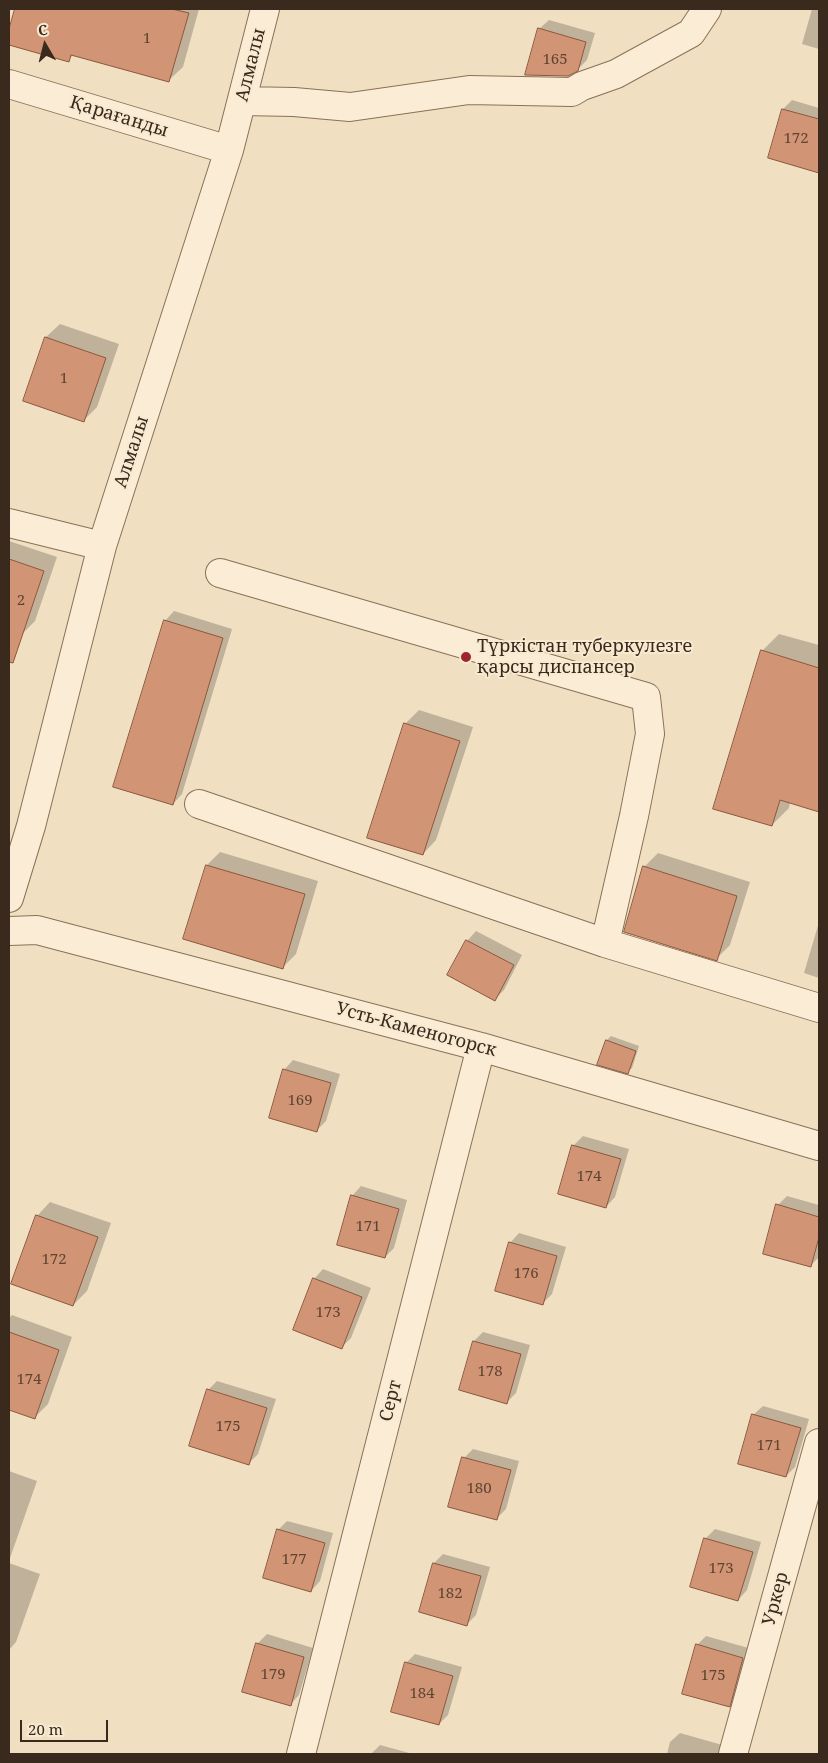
<!DOCTYPE html>
<meta charset="utf-8">
<style>
body{margin:0}
#map{position:relative;width:828px;height:1763px;overflow:hidden;background:#f0dfc1;font-family:"Noto Serif",serif}
canvas{display:block}
.frame{position:absolute;inset:0;border:10px solid #3a291d;pointer-events:none}
.north{position:absolute;left:20px;top:20px;width:50px;height:50px;-webkit-text-stroke:4px #f7ead1;paint-order:stroke;rotate:352deg;font-size:14px;font-weight:700;line-height:20px;text-align:center;color:#3a291d}
.north::after{content:'';display:block;margin:auto;width:18px;height:22px;background:#3a291d;clip-path:polygon(50% 0,100% 100%,50% 72%,0 100%)}
.scale{position:absolute;left:20px;top:1720px;width:88px;height:22px;box-sizing:border-box;border:2px solid #3a291d;border-top:0;padding-left:6px;font-size:15px;line-height:18px;white-space:nowrap;color:#3a291d;-webkit-text-stroke:4px #f7ead1;paint-order:stroke}
</style>
<div id="map">
<canvas width="828" height="1763"></canvas>
<div class="frame"></div>
<div class="north">С</div>
<div class="scale">20 m</div>
</div>
<script>
const c = document.querySelector('canvas').getContext('2d');
c.lineJoin = 'round';
function fill(path, color) {
  c.fillStyle = color;
  c.fill(path, 'evenodd');
}
function trace(path, color, width, dash) {
  c.strokeStyle = color;
  c.lineWidth = width;
  c.lineCap = dash ? 'butt' : 'round';
  c.setLineDash(dash || []);
  c.stroke(path);
}
function label(font, color, halo, rows, align = 'center') {
  c.font = font + ' "Noto Serif",serif';
  c.lineWidth = 4;
  c.setLineDash([]);
  c.textBaseline = 'middle';
  c.strokeStyle = halo;
  c.fillStyle = color;
  for (const [text, x, y, turn = 0] of rows) {
    c.save();
    c.translate(x, y);
    c.rotate((+turn || 0) * Math.PI / 180);
    c.textAlign = isNaN(turn) ? turn : align;
    if (halo) c.strokeText(text, 0, 0);
    c.fillText(text, 0, 0);
    c.restore();
  }
}
const shadow = new Path2D(`
 M 16,9 L 199,9 L 183,67 L 169,80 L 74,54 L 68,60 L 9,43 L 9,34 Z
 M 812,9 L 819,9 L 819,49 L 802,44 Z
 M 549,20 L 595,33 L 587,60 L 577,70 L 539,29 Z
 M 792,100 L 819,108 L 819,167 L 816,171 L 783,109 Z
 M 60,324 L 119,344 L 97,407 L 84,420 L 46,337 Z
 M 9,541 L 57,557 L 35,621 L 22,634 L 9,630 Z
 M 174,611 L 232,629 L 182,794 L 173,804 L 165,621 Z
 M 779,634 L 819,645 L 819,811 L 790,802 L 789,808 L 772,825 L 762,651 Z
 M 419,710 L 473,727 L 436,840 L 423,854 L 405,724 Z
 M 220,852 L 318,881 L 296,954 L 282,968 L 207,865 Z
 M 658,853 L 750,882 L 730,945 L 716,959 L 644,867 Z
 M 819,922 L 819,978 L 804,973 Z
 M 476,931 L 522,955 L 504,990 L 495,999 L 467,941 Z
 M 611,1036 L 639,1046 L 632,1068 L 627,1072 L 607,1040 Z
 M 293,1060 L 340,1074 L 326,1121 L 317,1130 L 284,1070 Z
 M 583,1136 L 629,1149 L 615,1197 L 606,1207 L 573,1146 Z
 M 361,1186 L 407,1200 L 394,1248 L 385,1257 L 352,1196 Z
 M 787,1196 L 819,1205 L 819,1257 L 810,1266 L 778,1205 Z
 M 50,1202 L 111,1223 L 87,1291 L 73,1305 L 37,1216 Z
 M 519,1233 L 566,1247 L 552,1294 L 543,1303 L 510,1243 Z
 M 323,1269 L 371,1288 L 351,1338 L 342,1347 L 314,1279 Z
 M 12,1315 L 72,1337 L 48,1404 L 34,1418 L 9,1409 L 9,1318 Z
 M 483,1332 L 530,1345 L 516,1393 L 507,1402 L 460,1389 L 474,1341 Z
 M 217,1381 L 276,1399 L 258,1454 L 249,1463 L 208,1390 Z
 M 763,1406 L 809,1419 L 795,1467 L 786,1476 L 753,1415 Z
 M 473,1449 L 519,1461 L 506,1509 L 496,1519 L 464,1458 Z
 M 9,1471 L 37,1481 L 9,1561 Z
 M 287,1521 L 333,1533 L 320,1581 L 311,1591 L 278,1530 Z
 M 715,1529 L 761,1542 L 747,1590 L 738,1600 L 706,1538 Z
 M 443,1554 L 490,1567 L 476,1615 L 467,1624 L 434,1563 Z
 M 9,1563 L 40,1574 L 16,1642 L 9,1650 Z
 M 267,1634 L 313,1648 L 299,1695 L 290,1705 L 257,1644 Z
 M 706,1636 L 752,1649 L 739,1697 L 729,1706 L 697,1645 Z
 M 415,1654 L 462,1667 L 448,1715 L 439,1724 L 406,1663 Z
 M 680,1733 L 726,1746 L 724,1754 L 667,1754 L 670,1742 Z
 M 380,1745 L 413,1754 L 371,1754 Z`);
const building = new Path2D(`
 M 15,9 L 172,9 L 189,13 L 169,82 L 71,55 L 69,62 L 9,45 L 9,29 Z
 M 538,28 L 586,42 L 578,71 L 568,76 L 525,75 Z
 M 782,109 L 819,119 L 819,173 L 768,158 Z
 M 45,337 L 106,358 L 84,422 L 23,401 Z
 M 9,559 L 44,571 L 13,663 L 9,662 Z
 M 164,620 L 223,638 L 173,805 L 113,787 Z
 M 761,650 L 819,668 L 819,812 L 780,800 L 772,826 L 713,809 Z
 M 404,723 L 460,741 L 423,855 L 367,838 Z
 M 206,865 L 305,894 L 283,969 L 183,939 Z
 M 643,866 L 737,896 L 717,961 L 624,932 Z
 M 466,940 L 514,965 L 495,1001 L 447,975 Z
 M 606,1040 L 636,1051 L 628,1074 L 597,1065 Z
 M 283,1069 L 331,1083 L 317,1132 L 269,1118 Z
 M 572,1145 L 621,1159 L 606,1208 L 558,1194 Z
 M 351,1195 L 399,1209 L 385,1258 L 337,1245 Z
 M 776,1204 L 819,1217 L 819,1237 L 811,1267 L 763,1254 Z
 M 36,1215 L 98,1237 L 73,1306 L 11,1284 Z
 M 509,1242 L 557,1256 L 543,1305 L 495,1291 Z
 M 313,1278 L 362,1297 L 342,1349 L 293,1330 Z
 M 9,1332 L 59,1350 L 35,1419 L 9,1410 Z
 M 473,1341 L 521,1354 L 507,1404 L 459,1390 Z
 M 207,1389 L 267,1408 L 249,1465 L 189,1446 Z
 M 752,1414 L 801,1428 L 786,1477 L 738,1464 Z
 M 462,1457 L 511,1470 L 497,1520 L 448,1507 Z
 M 277,1529 L 325,1543 L 311,1592 L 263,1578 Z
 M 704,1538 L 753,1552 L 738,1601 L 690,1587 Z
 M 433,1563 L 481,1576 L 467,1626 L 419,1612 Z
 M 256,1643 L 304,1657 L 291,1706 L 242,1692 Z
 M 696,1644 L 743,1658 L 730,1707 L 682,1694 Z
 M 405,1662 L 453,1676 L 439,1725 L 391,1712 Z`);
const minor = new Path2D(`
 M 9,84 L 229,150
 M 242,101 L 294,102 L 350,107 L 469,90 L 572,92 L 582,86 L 616,74 L 691,33 L 707,9
 M 9,523 L 102,546
 M 220,573 L 646,697 L 650,734 L 634,816 L 605,943
 M 199,804 L 605,943 L 819,1008
 M 9,898 L 31,826 L 102,546 L 229,150 L 265,9
 M 9,931 L 37,930 L 481,1047 L 819,1146
 M 301,1754 L 481,1047
 M 733,1754 L 819,1443`);
const markers = [
 [466,657,6,"#9e242d"]
];
const numberNames = [
 ["1",147,39],
 ["165",555,60],
 ["172",796,139],
 ["1",64,379],
 ["2",21,601],
 ["169",300,1101],
 ["174",589,1177],
 ["171",368,1227],
 ["172",54,1260],
 ["176",526,1274],
 ["173",328,1313],
 ["178",490,1372],
 ["174",29,1380],
 ["175",228,1427],
 ["171",769,1446],
 ["180",479,1489],
 ["177",294,1560],
 ["173",721,1569],
 ["182",450,1594],
 ["179",273,1675],
 ["175",713,1676],
 ["184",422,1694]
];
const streetNames = [
 ["Алмалы",251,65,-76],
 ["Қарағанды",119,117,17],
 ["Алмалы",132,452,-72],
 ["Усть-Каменогорск",416,1030,15],
 ["Серт",391,1401,-76],
 ["Уркер",776,1599,-75]
];
const poiNames = [
 ["Түркістан туберкулезге",477,647],
 ["қарсы диспансер",477,668]
];
fill(shadow, '#0003');
fill(building, '#d19575');
trace(building, '#8c563c', 1);
trace(minor, '#8b7058', 30);
trace(minor, '#fbedd5', 28);
for (const [x, y, r, color] of markers) {
  const dot = new Path2D();
  dot.arc(x, y, r, 0, 2 * Math.PI);
  c.fillStyle = color;
  c.fill(dot);
  trace(dot, '#f7ead1', 2);
}
label('15px', '#604433', null, numberNames);
label('18px', '#3a291d', '#f7ead1', streetNames);
label('18px', '#3a291d', '#f7ead1', poiNames, 'left');
</script>
